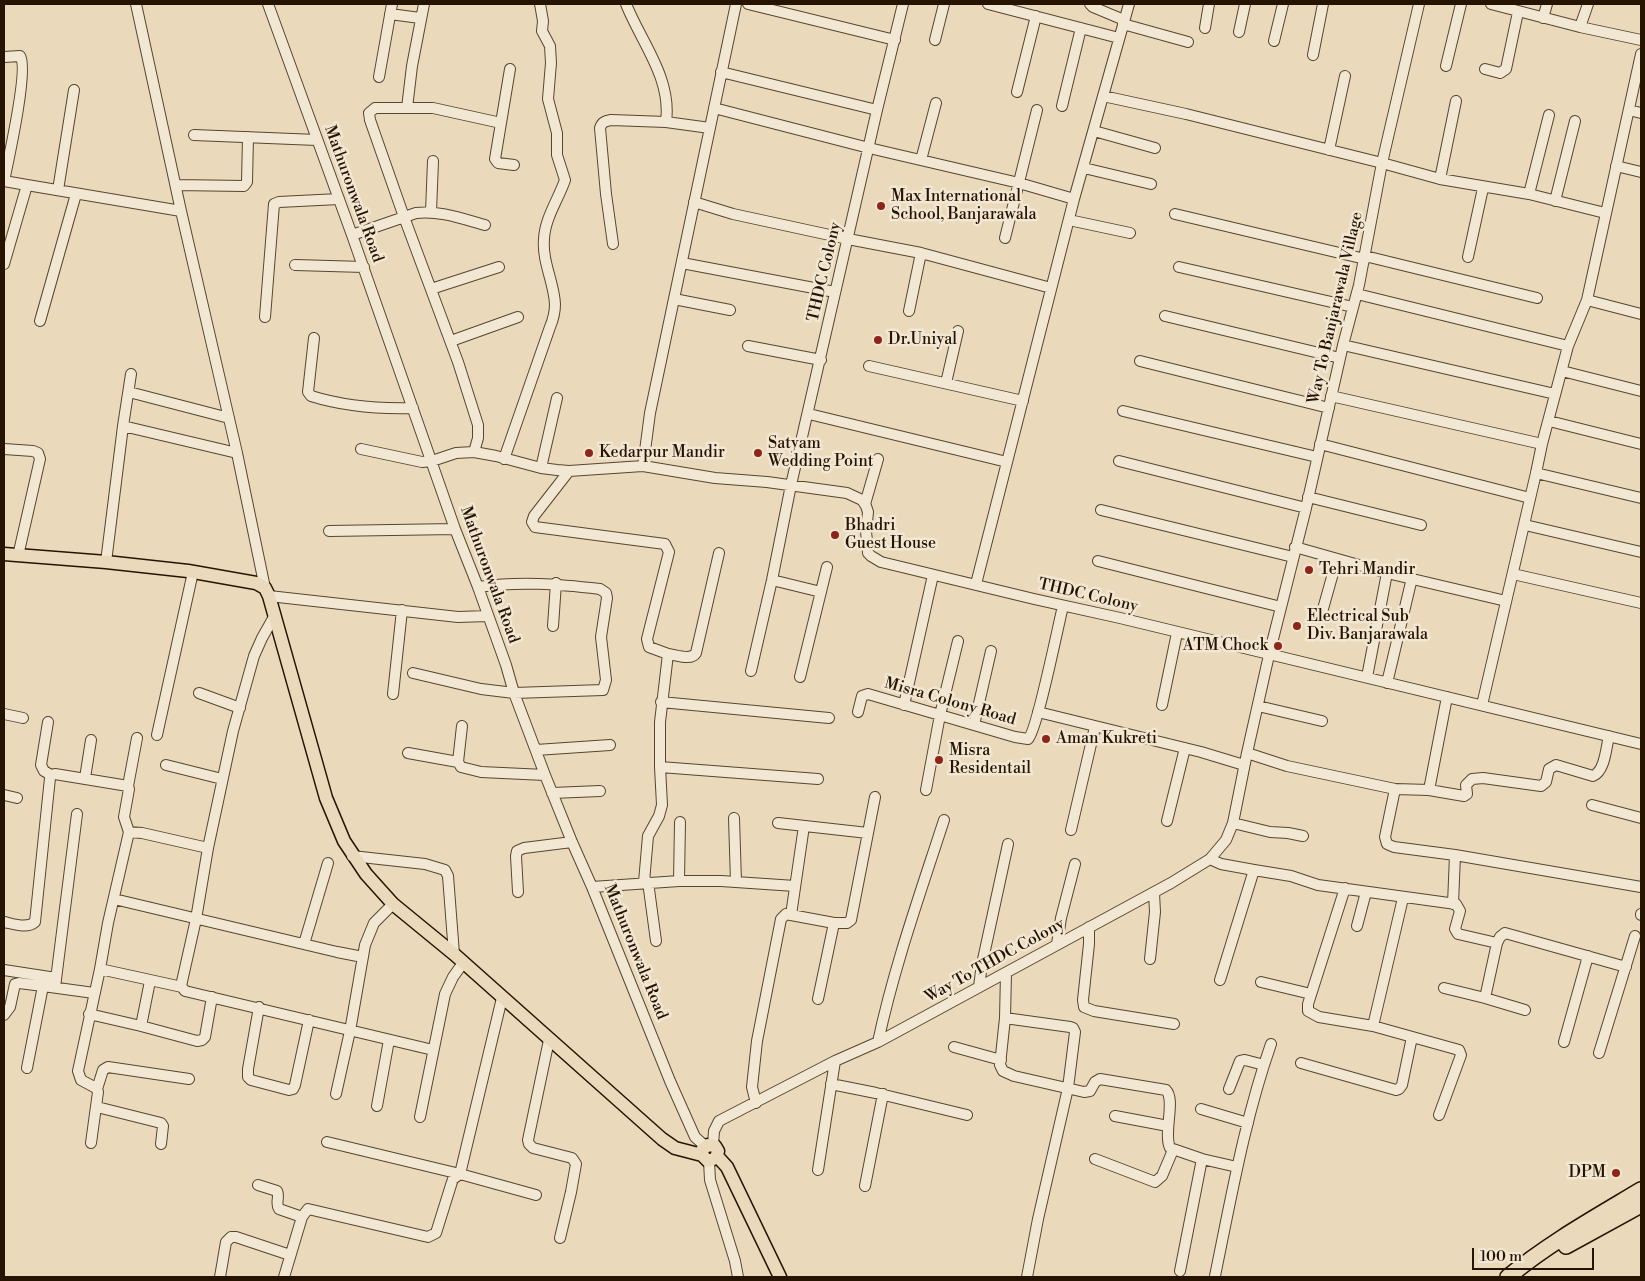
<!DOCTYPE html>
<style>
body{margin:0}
#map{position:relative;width:1645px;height:1281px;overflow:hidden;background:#eadabb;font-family:"Libre Bodoni",serif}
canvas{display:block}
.frame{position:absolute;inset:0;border:5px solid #261400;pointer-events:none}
.scale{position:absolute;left:1472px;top:1248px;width:122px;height:22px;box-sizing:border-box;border:2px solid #261400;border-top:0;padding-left:6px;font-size:15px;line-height:18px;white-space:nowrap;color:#261400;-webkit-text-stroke:4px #f1e7d3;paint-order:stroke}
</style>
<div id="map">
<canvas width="1645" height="1281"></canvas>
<div class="frame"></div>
<div class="scale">100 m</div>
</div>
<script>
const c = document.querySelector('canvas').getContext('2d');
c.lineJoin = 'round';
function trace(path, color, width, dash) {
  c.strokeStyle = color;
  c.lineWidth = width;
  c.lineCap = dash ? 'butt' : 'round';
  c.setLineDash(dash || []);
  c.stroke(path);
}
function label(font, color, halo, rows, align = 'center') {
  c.font = font + ' "Libre Bodoni",serif';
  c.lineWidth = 5;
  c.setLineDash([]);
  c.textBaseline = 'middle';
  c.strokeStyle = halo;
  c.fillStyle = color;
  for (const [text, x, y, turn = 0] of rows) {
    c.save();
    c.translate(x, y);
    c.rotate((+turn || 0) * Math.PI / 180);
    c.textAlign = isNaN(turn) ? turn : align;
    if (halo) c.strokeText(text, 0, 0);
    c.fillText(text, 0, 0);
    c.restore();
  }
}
const minor = new Path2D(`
 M 136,4 L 181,211 L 237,453 L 265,588
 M 268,4 L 352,235 L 455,529 L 478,587 L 506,665 L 514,693 L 545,775 L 572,842 L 592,887 L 670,1081 L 695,1137 L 705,1146
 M 626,4 C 641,42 672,78 666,122 L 710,128
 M 748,4 L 895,40
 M 988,4 L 1119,38
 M 1090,4 L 1093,7 L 1124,20
 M 1491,4 L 1580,27 L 1641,40
 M 390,14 L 420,18
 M 1543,18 L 1547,4
 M 1123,24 L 1188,42
 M 1580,27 L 1588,4
 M 1205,28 L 1209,4
 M 1239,32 L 1245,4
 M 935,40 L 944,4
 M 1274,41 L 1283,4
 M 1313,55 L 1323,4
 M 4,57 L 20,56 C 29,67 8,162 4,181
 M 1446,66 L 1461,4
 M 510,69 L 495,159 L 498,163 L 514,165
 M 1485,69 L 1500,73 L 1506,69 L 1518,12
 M 721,72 L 877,110
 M 379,77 L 392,4
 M 1017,92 L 1036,16
 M 1103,96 L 1186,114 L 1382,163 L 1440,179 L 1529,194 L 1605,213
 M 1062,106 L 1081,28
 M 407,108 L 412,66 L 424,4
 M 714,108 L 869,148 L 1019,183 L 1074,199
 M 1629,110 L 1641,113
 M 1094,131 L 1155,148
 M 194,135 L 317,140
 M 1329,150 L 1345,76
 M 921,160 L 936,103
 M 1616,166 L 1641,172
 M 1084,168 L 1151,184
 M 1440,179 L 1456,101
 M 4,181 L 27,185
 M 176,185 L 244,186 L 247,182 L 248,137
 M 58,190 L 74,90
 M 1529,194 L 1549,115
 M 1555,201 L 1575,121
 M 694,202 L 733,214 L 848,239 L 921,253 L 1051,288
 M 431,212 L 433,161
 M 1175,214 L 1365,259
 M 1069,220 L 1130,233
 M 352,235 L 416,213 C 439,210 463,219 485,225
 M 1005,238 L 1037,110
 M 613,244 L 606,194 L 600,128 C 602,122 605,121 611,120 L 666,122
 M 1365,256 L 1537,298
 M 1468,257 L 1483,188
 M 682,263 L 835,292
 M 4,264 L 27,185 L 181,211
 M 295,265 L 364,267
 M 1179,267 L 1353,307
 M 431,289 L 499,267
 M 1357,294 L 1568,346
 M 674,299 L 730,310
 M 1587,300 L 1641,314
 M 909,311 L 921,253
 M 1165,316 L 1340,358
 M 265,317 L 274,204 L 279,202 L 339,199
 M 40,321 L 76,194
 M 314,338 L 308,392 L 311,396 C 343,406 379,409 413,408
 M 451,341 L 518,317
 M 1343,345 L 1555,394
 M 748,346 L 821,360
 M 1140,361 L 1329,408
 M 869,366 L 1023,401
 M 1562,371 L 1641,391
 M 946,383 L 958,331
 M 129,392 L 229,418
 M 1331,396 L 1542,444
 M 1123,411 L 1317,457
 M 809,414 L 1007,462
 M 1549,421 L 1641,444
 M 123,426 L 131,374
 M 1320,444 L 1530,498
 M 4,449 L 33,451 L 38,453 L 40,459 L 18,556
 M 361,449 L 422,462 L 432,461 L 456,453 L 474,452 L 496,456 L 541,468 L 557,470 L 569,471 L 643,466 L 715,478 L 767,482 L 847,493 L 862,500 L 866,506 L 868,512 L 866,531 L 868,553 L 871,556 L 881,562 L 1034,599 L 1120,618 L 1641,744
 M 474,452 L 478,438 L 478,425 L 458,362 L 404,217 L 370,120 L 369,113 L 375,108 L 433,108 L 501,123
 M 504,459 L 550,327 C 553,320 555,312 555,304 C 554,282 542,262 544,239 C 545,218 558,200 565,180 L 557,155 L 557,133 L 548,99 L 551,63 L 550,46 L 542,31 L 543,21 L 540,4
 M 1119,461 L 1306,508
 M 643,466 L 650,413 L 736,4
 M 541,468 L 557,398
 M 569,471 L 534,516 L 532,522 L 535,527 L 665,544 L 669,552 L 647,639 L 649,647 L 668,654 L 660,722 L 660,767 L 662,805 L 659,816 L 648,836 L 644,882
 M 1536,473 L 1641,498
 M 1308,497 L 1421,525
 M 865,504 L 878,459
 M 1101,510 L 1293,557
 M 1525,525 L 1641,552
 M 329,531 L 455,529
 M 1295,547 L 1387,573 L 1506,601
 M 1098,561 L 1281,607
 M 106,562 L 123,426 L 237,453
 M 1513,574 L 1641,603
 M 772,580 L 821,592
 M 976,584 L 1074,199 L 1129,4
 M 269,596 L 458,617 L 488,616
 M 275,615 L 262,638 L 254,656 L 233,731 L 208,848 L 196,919 L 181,986 L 185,991 L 433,1050
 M 1321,616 L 1337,559
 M 553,626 L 556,583
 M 668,654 C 677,655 691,661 696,653 L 719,553
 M 751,671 L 772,580 L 791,485 L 877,110 L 903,4
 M 413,673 L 481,689 L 514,693 L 603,690 L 606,680 L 601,637 L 607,598 L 606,593 L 600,589 C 557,584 520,581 478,587
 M 800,677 L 827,567
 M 1367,677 L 1387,573
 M 1387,683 L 1412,578
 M 199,693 L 240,708
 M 393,694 L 402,610
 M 661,702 L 829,718
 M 904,705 L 933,575
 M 1162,705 L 1177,633
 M 1482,705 L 1536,473 L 1542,444 L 1568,346 L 1587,300 L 1641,54
 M 1258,706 L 1322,721
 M 858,712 L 862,696 L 868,694 L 1015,737 L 1028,739 C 1037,731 1058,626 1063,606
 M 1038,712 L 1201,752 L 1244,765
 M 4,714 L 23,718
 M 48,722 L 41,765 L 44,771 L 51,775
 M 974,725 L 991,651
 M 462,726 L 458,762 L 461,767 L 481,772 L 545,775
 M 157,735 L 193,572
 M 536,750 L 610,745
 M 408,753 L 458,762
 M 1247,753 L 1287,766 L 1395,789 L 1429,790 L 1464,796 L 1467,794 L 1466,785 L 1472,779 L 1483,778 L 1541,786 L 1546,782 L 1549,769 L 1556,765 L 1593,776 C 1605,771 1606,748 1609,736
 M 166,765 L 222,779
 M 660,767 L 818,779
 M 85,778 L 91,740
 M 128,786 L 137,738
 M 1395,789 L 1385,837 L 1387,844 L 1394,847 L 1455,855 L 1453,904
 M 926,790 L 940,715 L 958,641
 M 1429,790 L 1447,697
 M 552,793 L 600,791
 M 4,795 L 17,798
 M 1592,805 L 1641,818
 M 734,818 L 736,882
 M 1167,821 L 1185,748
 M 778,823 L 868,833
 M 1233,823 L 1270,832 L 1288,833 L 1303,836
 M 1071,830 L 1095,727
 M 1455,855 L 1641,887
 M 352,856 L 425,864 L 445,870 L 448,876 L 454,954
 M 1210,859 L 1221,864 L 1254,870 L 1291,876 L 1318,885 L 1456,904 L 1460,911 L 1455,929 L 1458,934 L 1497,943
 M 679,881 L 680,822
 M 648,882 L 656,941
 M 592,887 L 679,881 L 721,881 L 795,886
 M 1345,888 L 1308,1004 L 1308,1011 L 1319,1017 L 1373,1026 L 1459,1050 L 1461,1055 L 1439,1115
 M 518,892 L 516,856 L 517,851 L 524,848 L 572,842
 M 114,899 L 337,952 L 363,957
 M 791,915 L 834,923 L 818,999
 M 1641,915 L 1641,914
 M 4,922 C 14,924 27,929 35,922 L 50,778 L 51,775 L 55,774 L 128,786 L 129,789 L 124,817 L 129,832
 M 834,923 L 847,923 L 851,920 L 875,797
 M 1357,926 L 1366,892
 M 1089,927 L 1089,944 L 1083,1000 L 1084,1007 L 1094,1011 L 1174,1024
 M 304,944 L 328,863
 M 1057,944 L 1061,918 L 1075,864
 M 1150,959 L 1155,912 L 1154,893
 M 4,970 L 56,978
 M 1006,973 L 1005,1018 L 1000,1065 L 1003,1071 L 1014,1076 L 1084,1092 L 1090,1091 L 1095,1082 L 1100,1079 L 1166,1090 C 1176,1100 1163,1133 1170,1148 L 1202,1159 L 1237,1167
 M 1220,980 L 1254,870
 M 150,981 L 141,1026 L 197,1041 L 202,1040 L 205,1037 L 212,997
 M 1261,982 L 1311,994
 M 55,987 L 77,814
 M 182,987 L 100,969 L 108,923 L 129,832 L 142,833 L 208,848
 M 979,987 L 982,964 L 1008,844
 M 1444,988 L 1485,998
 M 259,1007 L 248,1069 L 248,1077 L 251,1080 L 289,1090 L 293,1089 L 295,1085 L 309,1020
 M 1525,1010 L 1485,998 L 1497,943 L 1500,937 L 1505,933 L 1626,967
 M 89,1014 L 141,1026
 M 4,1015 L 10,1007 L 15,984 L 19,983 L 43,986
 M 1005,1018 L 1070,1027 L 1073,1028 L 1075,1032 L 1068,1088 L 1038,1219 L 1027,1277
 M 1373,1026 L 1403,898
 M 549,1040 L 528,1140 L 529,1144 L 533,1148 L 572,1158 L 576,1164 L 571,1192 L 560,1238
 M 878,1042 C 894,967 920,894 944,820
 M 1564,1042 L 1588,956
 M 954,1047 L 1001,1060
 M 1599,1053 L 1635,936
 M 1301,1063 L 1396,1090 L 1399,1089 L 1402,1085 L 1412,1037
 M 27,1068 L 43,986 L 94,993
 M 831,1084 L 876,1093 L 967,1115
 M 97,1089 L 103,1070 L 108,1067 L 189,1079
 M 1229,1089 L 1240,1061 L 1245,1060 L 1264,1065
 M 336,1094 L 350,1031 L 365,945 L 374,923 L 393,904
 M 756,1103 L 752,1087 L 757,1041 L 781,919 L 786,914 L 791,915 L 804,826
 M 377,1106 L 389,1040
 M 97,1107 L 161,1123 L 163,1126 L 161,1144
 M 1201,1109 L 1248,1123
 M 1115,1116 L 1168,1126
 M 420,1117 L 445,994 L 453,977 L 463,963
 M 327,1142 L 460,1174 L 536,1195
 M 91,1143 L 98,1092 L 96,1088 L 81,1080 L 78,1071 L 100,969
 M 713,1145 L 714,1131 L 719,1121 L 835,1061 L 878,1042 L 1171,883 L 1210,859 L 1226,840 L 1233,823 L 1247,753 L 1269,655 L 1306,508 L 1343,345 L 1359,285 L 1382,163 L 1419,4
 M 1095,1159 L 1155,1182 L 1162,1176 L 1173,1150
 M 709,1161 L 710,1180 L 735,1261 L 738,1277
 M 818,1170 L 835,1061
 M 258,1185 L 277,1191 C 280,1197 275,1203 279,1209 L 302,1217
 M 865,1186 L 883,1094
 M 1180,1271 L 1202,1159
 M 1215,1276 C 1231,1198 1245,1118 1271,1044
 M 220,1277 L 226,1242 L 231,1237 L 236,1237 L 290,1255
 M 284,1277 L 302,1217 L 308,1209 L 428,1237 L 436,1233 L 451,1185 L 453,1179 L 460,1174 L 502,998`);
const major = new Path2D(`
 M 4,554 L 106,562 L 188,571 L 256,583 L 265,588 L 269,596 L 326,798 L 344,841 L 366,874 L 393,904 L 454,954 L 662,1139 L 675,1148 L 702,1155 L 708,1161 L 716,1158 L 718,1151 L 715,1146 L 708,1145 L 702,1150 L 702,1155
 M 717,1156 L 727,1167 L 780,1277`);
const highway = new Path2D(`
 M 1566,1246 L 1641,1205
 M 1508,1277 C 1549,1243 1596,1217 1641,1190`);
const markers = [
 [881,206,5,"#8f2418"],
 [878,340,5,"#8f2418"],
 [589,453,5,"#8f2418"],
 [758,453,5,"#8f2418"],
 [835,535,5,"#8f2418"],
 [1309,570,5,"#8f2418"],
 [1297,626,5,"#8f2418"],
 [1278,646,5,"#8f2418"],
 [1046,739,5,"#8f2418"],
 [939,760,5,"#8f2418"],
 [1616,1173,5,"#8f2418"]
];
const streetNames = [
 ["Mathuronwala Road",353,194,70],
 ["THDC Colony",825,272,-77],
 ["Way To Banjarawala Village",1336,308,-77],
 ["Mathuronwala Road",489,575,70],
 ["THDC Colony",1088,596,13],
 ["Misra Colony Road",950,702,16],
 ["Mathuronwala Road",635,952,68],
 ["Way To THDC Colony",995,961,-29]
];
const poiNames = [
 ["Max International",891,197],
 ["School, Banjarawala",891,215],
 ["Dr.Uniyal",888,340],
 ["Satyam",768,444],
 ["Wedding Point",768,462],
 ["Kedarpur Mandir",599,453],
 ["Bhadri",845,526],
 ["Guest House",845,544],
 ["Tehri Mandir",1319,570],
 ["Electrical Sub",1307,617],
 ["Div. Banjarawala",1307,635],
 ["ATM Chock",1268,646,"right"],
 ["Aman Kukreti",1056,739],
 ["Misra",949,751],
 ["Residentail",949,769],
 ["DPM",1606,1173,"right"]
];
trace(minor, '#57462f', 12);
trace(major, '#261400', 15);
trace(highway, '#261400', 18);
trace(minor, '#f1e7d3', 10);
trace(major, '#eadabb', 12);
trace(highway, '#eadabb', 15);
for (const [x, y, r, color] of markers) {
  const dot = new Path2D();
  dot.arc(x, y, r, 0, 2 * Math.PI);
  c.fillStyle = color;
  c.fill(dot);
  trace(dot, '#f1e7d3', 2);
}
label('16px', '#261400', '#f1e7d3', streetNames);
label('16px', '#261400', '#f1e7d3', poiNames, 'left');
</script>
